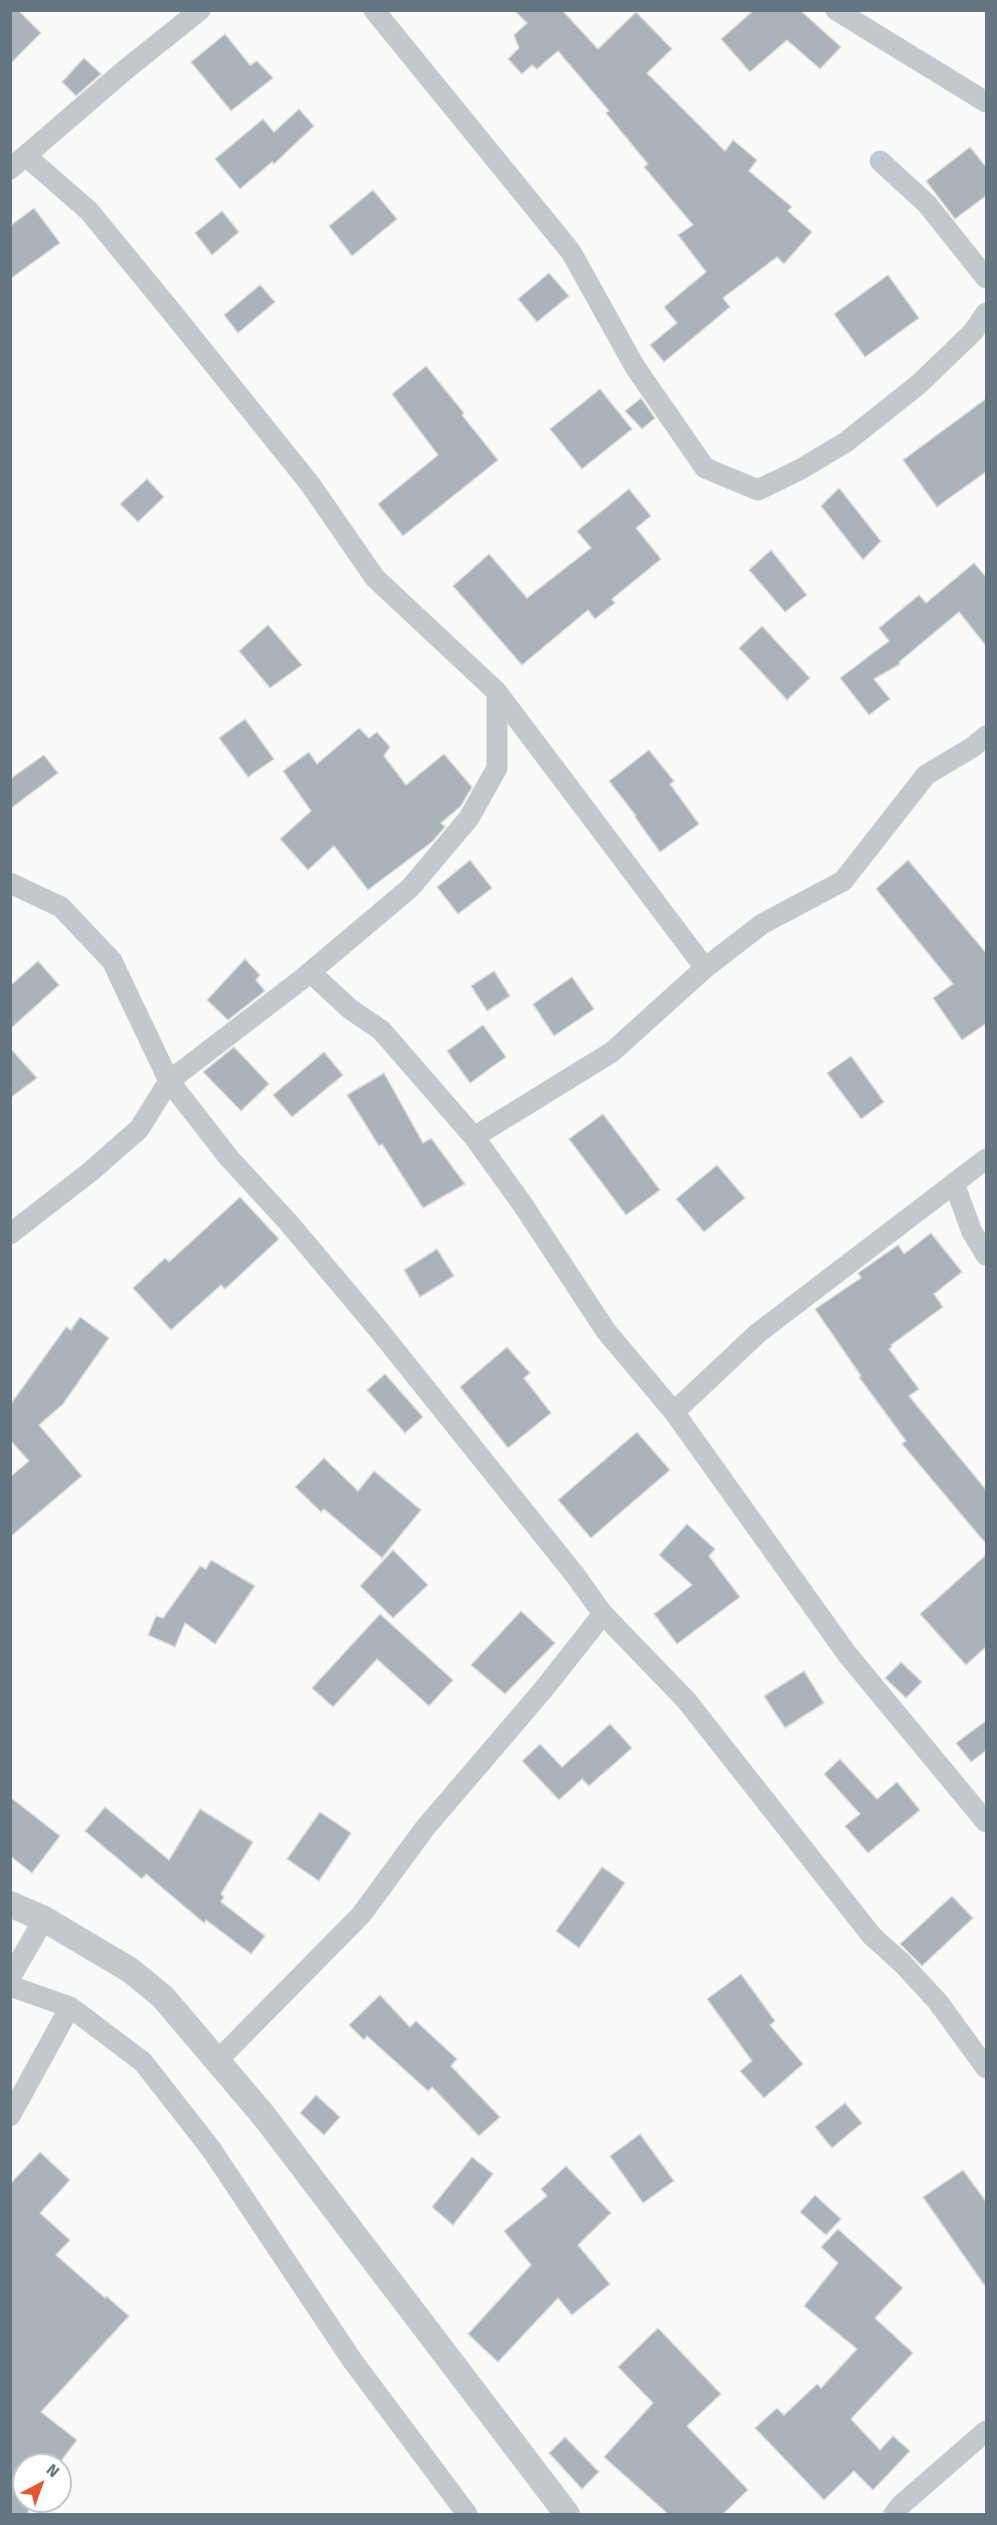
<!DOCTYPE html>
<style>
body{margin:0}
#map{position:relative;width:997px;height:2525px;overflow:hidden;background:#fafaf8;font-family:"Fira Sans",sans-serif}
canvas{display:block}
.frame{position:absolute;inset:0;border:12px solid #657683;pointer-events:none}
.north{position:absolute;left:12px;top:2453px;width:60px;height:60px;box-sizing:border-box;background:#fff;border:2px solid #c1c8cd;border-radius:50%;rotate:41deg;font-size:16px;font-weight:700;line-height:24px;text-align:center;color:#657683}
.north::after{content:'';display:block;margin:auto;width:21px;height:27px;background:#e4572e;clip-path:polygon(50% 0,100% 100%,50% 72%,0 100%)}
</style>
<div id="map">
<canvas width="997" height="2525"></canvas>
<div class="frame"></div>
<div class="north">N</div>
</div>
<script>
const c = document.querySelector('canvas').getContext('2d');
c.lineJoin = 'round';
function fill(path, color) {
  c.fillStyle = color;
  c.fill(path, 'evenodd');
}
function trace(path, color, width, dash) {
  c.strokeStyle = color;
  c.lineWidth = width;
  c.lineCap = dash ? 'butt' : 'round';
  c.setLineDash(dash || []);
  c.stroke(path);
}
const building = new Path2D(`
 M 10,10 L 18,10 L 41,33 L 10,64 Z
 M 514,10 L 562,10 L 598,49 L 636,12 L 672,49 L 647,73 L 725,151 L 733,140 L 757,160 L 749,171 L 792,207 L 788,211 L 812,232 L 784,264 L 777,257 L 723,298 L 730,307 L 664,362 L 650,345 L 677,323 L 664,307 L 706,272 L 678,235 L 693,225 L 644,167 L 648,164 L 606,113 L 609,111 L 558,51 L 537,69 L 532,65 L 522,74 L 508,59 L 519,48 L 514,35 L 527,23 Z
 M 754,10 L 800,10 L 841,47 L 820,69 L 787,40 L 750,72 L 721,39 Z
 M 225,34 L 250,65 L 257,61 L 273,78 L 231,111 L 191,62 Z
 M 84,58 L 101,74 L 76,96 L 62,82 Z
 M 299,109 L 314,126 L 274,164 L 272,162 L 240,189 L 215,159 L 263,119 L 274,132 Z
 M 970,147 L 987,168 L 987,195 L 955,219 L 926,181 Z
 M 373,190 L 397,219 L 352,256 L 329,226 Z
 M 34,208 L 60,243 L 10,279 L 10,226 Z
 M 222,211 L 239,232 L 212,255 L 195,233 Z
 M 549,273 L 569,296 L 537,322 L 518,299 Z
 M 888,275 L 919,318 L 865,357 L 834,314 Z
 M 260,285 L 275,302 L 238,333 L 224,315 Z
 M 426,366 L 464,413 L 462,415 L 498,460 L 403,536 L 378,504 L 438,455 L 392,394 Z
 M 600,389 L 632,429 L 582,469 L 550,429 Z
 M 641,398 L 655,418 L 642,429 L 625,411 Z
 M 987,398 L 987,471 L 937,507 L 903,460 Z
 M 147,479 L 164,497 L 138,522 L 120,504 Z
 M 839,488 L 881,541 L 863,560 L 821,506 Z
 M 629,489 L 651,516 L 636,528 L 661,559 L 612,599 L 615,603 L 595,619 L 588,610 L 522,665 L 453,586 L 489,554 L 527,598 L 591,548 L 577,531 Z
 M 771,550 L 807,595 L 785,612 L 749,570 Z
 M 974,563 L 987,578 L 987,647 L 959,612 L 899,662 L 900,664 L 874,679 L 890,699 L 869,715 L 840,678 L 889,641 L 879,628 L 919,595 L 926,603 Z
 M 268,625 L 302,665 L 270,688 L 239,651 Z
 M 762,626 L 810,678 L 787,700 L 739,648 Z
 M 245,719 L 274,759 L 248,777 L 219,738 Z
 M 359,728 L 369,738 L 377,732 L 390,747 L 384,756 L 406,785 L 444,754 L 472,787 L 461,806 L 441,823 L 445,827 L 432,842 L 368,890 L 334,846 L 308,870 L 280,839 L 311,811 L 283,771 L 309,752 L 317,764 Z
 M 649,750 L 674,781 L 670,784 L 699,824 L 660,852 L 635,817 L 636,816 L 609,781 Z
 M 44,755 L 58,773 L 10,809 L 10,779 Z
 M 470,860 L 492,888 L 458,914 L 437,887 Z
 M 908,860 L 987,954 L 987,1023 L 962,1040 L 933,998 L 953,984 L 876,889 Z
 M 245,959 L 260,975 L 256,980 L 265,991 L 228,1020 L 207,1000 Z
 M 38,961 L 59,985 L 10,1029 L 10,986 Z
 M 494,971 L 510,996 L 487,1011 L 471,986 Z
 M 572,977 L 594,1009 L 554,1036 L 533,1004 Z
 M 483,1025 L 506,1057 L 470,1083 L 447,1051 Z
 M 234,1047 L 269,1084 L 241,1111 L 203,1072 Z
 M 10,1048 L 37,1078 L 10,1098 Z
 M 324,1052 L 343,1075 L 292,1117 L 273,1095 Z
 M 851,1056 L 884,1102 L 861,1119 L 827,1073 Z
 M 384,1073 L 423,1143 L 431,1138 L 465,1184 L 423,1208 L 382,1144 L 379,1146 L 347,1095 Z
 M 603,1114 L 660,1190 L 626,1215 L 569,1139 Z
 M 717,1165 L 745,1198 L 704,1232 L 676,1199 Z
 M 240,1197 L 279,1239 L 225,1289 L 221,1285 L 171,1330 L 133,1288 L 165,1258 L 169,1262 Z
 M 931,1233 L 962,1272 L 934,1294 L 943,1307 L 891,1345 L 892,1347 L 889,1349 L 919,1389 L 909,1396 L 987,1491 L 987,1545 L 902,1444 L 906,1441 L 859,1377 L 861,1376 L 815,1309 L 861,1278 L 858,1273 L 898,1245 L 904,1254 Z
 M 437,1249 L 454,1276 L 420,1297 L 404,1270 Z
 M 80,1317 L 109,1338 L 63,1404 L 39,1425 L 82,1476 L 10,1537 L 10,1477 L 29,1461 L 10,1440 L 10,1405 L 66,1327 L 71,1330 Z
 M 507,1347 L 530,1373 L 524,1378 L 551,1413 L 508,1448 L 460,1387 Z
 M 385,1374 L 423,1417 L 405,1433 L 367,1390 Z
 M 637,1432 L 670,1470 L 591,1538 L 558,1500 Z
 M 324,1458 L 358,1491 L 374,1471 L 421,1510 L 382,1558 L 324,1509 L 321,1512 L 295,1487 Z
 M 687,1524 L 715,1549 L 709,1556 L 740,1597 L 677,1644 L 654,1614 L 692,1585 L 659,1555 Z
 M 393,1550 L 428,1585 L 393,1618 L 360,1586 Z
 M 987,1554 L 987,1646 L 966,1665 L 920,1614 Z
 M 211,1560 L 255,1586 L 215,1644 L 185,1623 L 175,1647 L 148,1635 L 156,1616 L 163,1618 L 200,1566 L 206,1569 Z
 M 521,1611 L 555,1643 L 505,1694 L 471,1665 Z
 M 380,1614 L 453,1680 L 429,1706 L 377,1659 L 333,1707 L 312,1688 Z
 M 901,1662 L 922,1682 L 906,1698 L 885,1678 Z
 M 804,1671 L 824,1703 L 785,1728 L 764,1696 Z
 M 987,1720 L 987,1750 L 971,1762 L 956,1743 Z
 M 610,1724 L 632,1748 L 589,1786 L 582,1779 L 559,1800 L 522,1761 L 540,1744 L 562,1767 Z
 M 840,1759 L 877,1799 L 897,1782 L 920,1810 L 868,1853 L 845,1826 L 860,1814 L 824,1774 Z
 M 10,1797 L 60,1836 L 32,1873 L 10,1856 Z
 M 105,1807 L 169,1860 L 200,1809 L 253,1842 L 221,1894 L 224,1897 L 221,1902 L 265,1936 L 251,1954 L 206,1920 L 204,1923 L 146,1874 L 142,1879 L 85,1831 Z
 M 320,1812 L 351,1833 L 319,1881 L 287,1859 Z
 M 602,1867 L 625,1883 L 579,1948 L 556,1931 Z
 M 952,1896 L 973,1918 L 922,1966 L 900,1944 Z
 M 741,1974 L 775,2021 L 770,2025 L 803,2064 L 764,2098 L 740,2071 L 752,2061 L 707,1999 Z
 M 380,1995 L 410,2027 L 416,2021 L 457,2059 L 451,2066 L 500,2117 L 479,2136 L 432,2087 L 428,2091 L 367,2036 L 364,2040 L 349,2025 Z
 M 316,2095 L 340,2117 L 324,2135 L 300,2113 Z
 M 845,2103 L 862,2123 L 832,2148 L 815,2127 Z
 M 640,2134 L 674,2181 L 643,2203 L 610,2156 Z
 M 40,2152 L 70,2180 L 40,2213 L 70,2240 L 56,2255 L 105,2298 L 106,2296 L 129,2316 L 41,2412 L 77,2440 L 58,2465 L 24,2465 L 24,2501 L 33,2501 L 27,2514 L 10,2514 L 10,2184 Z
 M 472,2157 L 493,2174 L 453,2225 L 432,2207 Z
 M 566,2166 L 611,2213 L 578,2245 L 610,2284 L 572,2315 L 558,2298 L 498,2362 L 468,2334 L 531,2265 L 504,2231 L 547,2196 L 541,2189 Z
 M 963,2170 L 987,2203 L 987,2289 L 923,2197 Z
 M 815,2195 L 841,2219 L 826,2235 L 800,2212 Z
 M 838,2229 L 903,2288 L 875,2318 L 913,2353 L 851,2419 L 880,2450 L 893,2436 L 910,2451 L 873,2490 L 854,2471 L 824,2500 L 755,2428 L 777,2408 L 784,2415 L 817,2384 L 821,2388 L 857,2349 L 804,2306 L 838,2263 L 821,2247 Z
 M 658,2328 L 721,2394 L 687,2426 L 748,2490 L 723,2514 L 668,2514 L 604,2457 L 653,2403 L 618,2367 Z
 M 565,2437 L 599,2472 L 582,2489 L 549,2453 Z`);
const minor = new Path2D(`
 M 374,10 L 571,252 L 635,367 L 705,468 L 758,490 L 801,469 L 846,442 L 919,384 L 973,332 L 986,313
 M 836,10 L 986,102
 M 26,156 L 89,211 L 171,311 L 310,484 L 375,578 L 497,692 L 705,968
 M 880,161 L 927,204 L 986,278
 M 10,169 L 125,70 L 200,10
 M 10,883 L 61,907 L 112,961 L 169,1081 L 229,1158 L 288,1222 L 378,1329 L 575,1575 L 603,1614 L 686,1700 L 872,1936 L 903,1964 L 938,2002 L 986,2068
 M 310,972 L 350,1009 L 381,1030 L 474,1137 L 523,1205 L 606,1331 L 674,1412 L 847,1654 L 986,1822
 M 474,1137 L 612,1052 L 705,968 L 762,924 L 843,881 L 926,775 L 973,747 L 986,736
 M 954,1183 L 972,1232 L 986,1255
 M 10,1234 L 90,1172 L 139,1129 L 169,1081 L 302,979 L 410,888 L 469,818 L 497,768 L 497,692
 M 674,1412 L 758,1333 L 986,1159
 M 10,1978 L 44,1919
 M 10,1986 L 70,2007 L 10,2116
 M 70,2007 L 143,2062 L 211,2149 L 352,2360 L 467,2514
 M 216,2062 L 361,1915 L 425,1828 L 543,1690 L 603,1614
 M 894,2514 L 901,2505 L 986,2431`);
const tertiary = new Path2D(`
 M 10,1904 L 44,1919 L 130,1970 L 163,1997 L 264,2116 L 567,2514`);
fill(building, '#aab3b9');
trace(building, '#dcdcda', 1.5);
trace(minor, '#c3c8cc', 21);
trace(tertiary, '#c3c8cc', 26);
</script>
